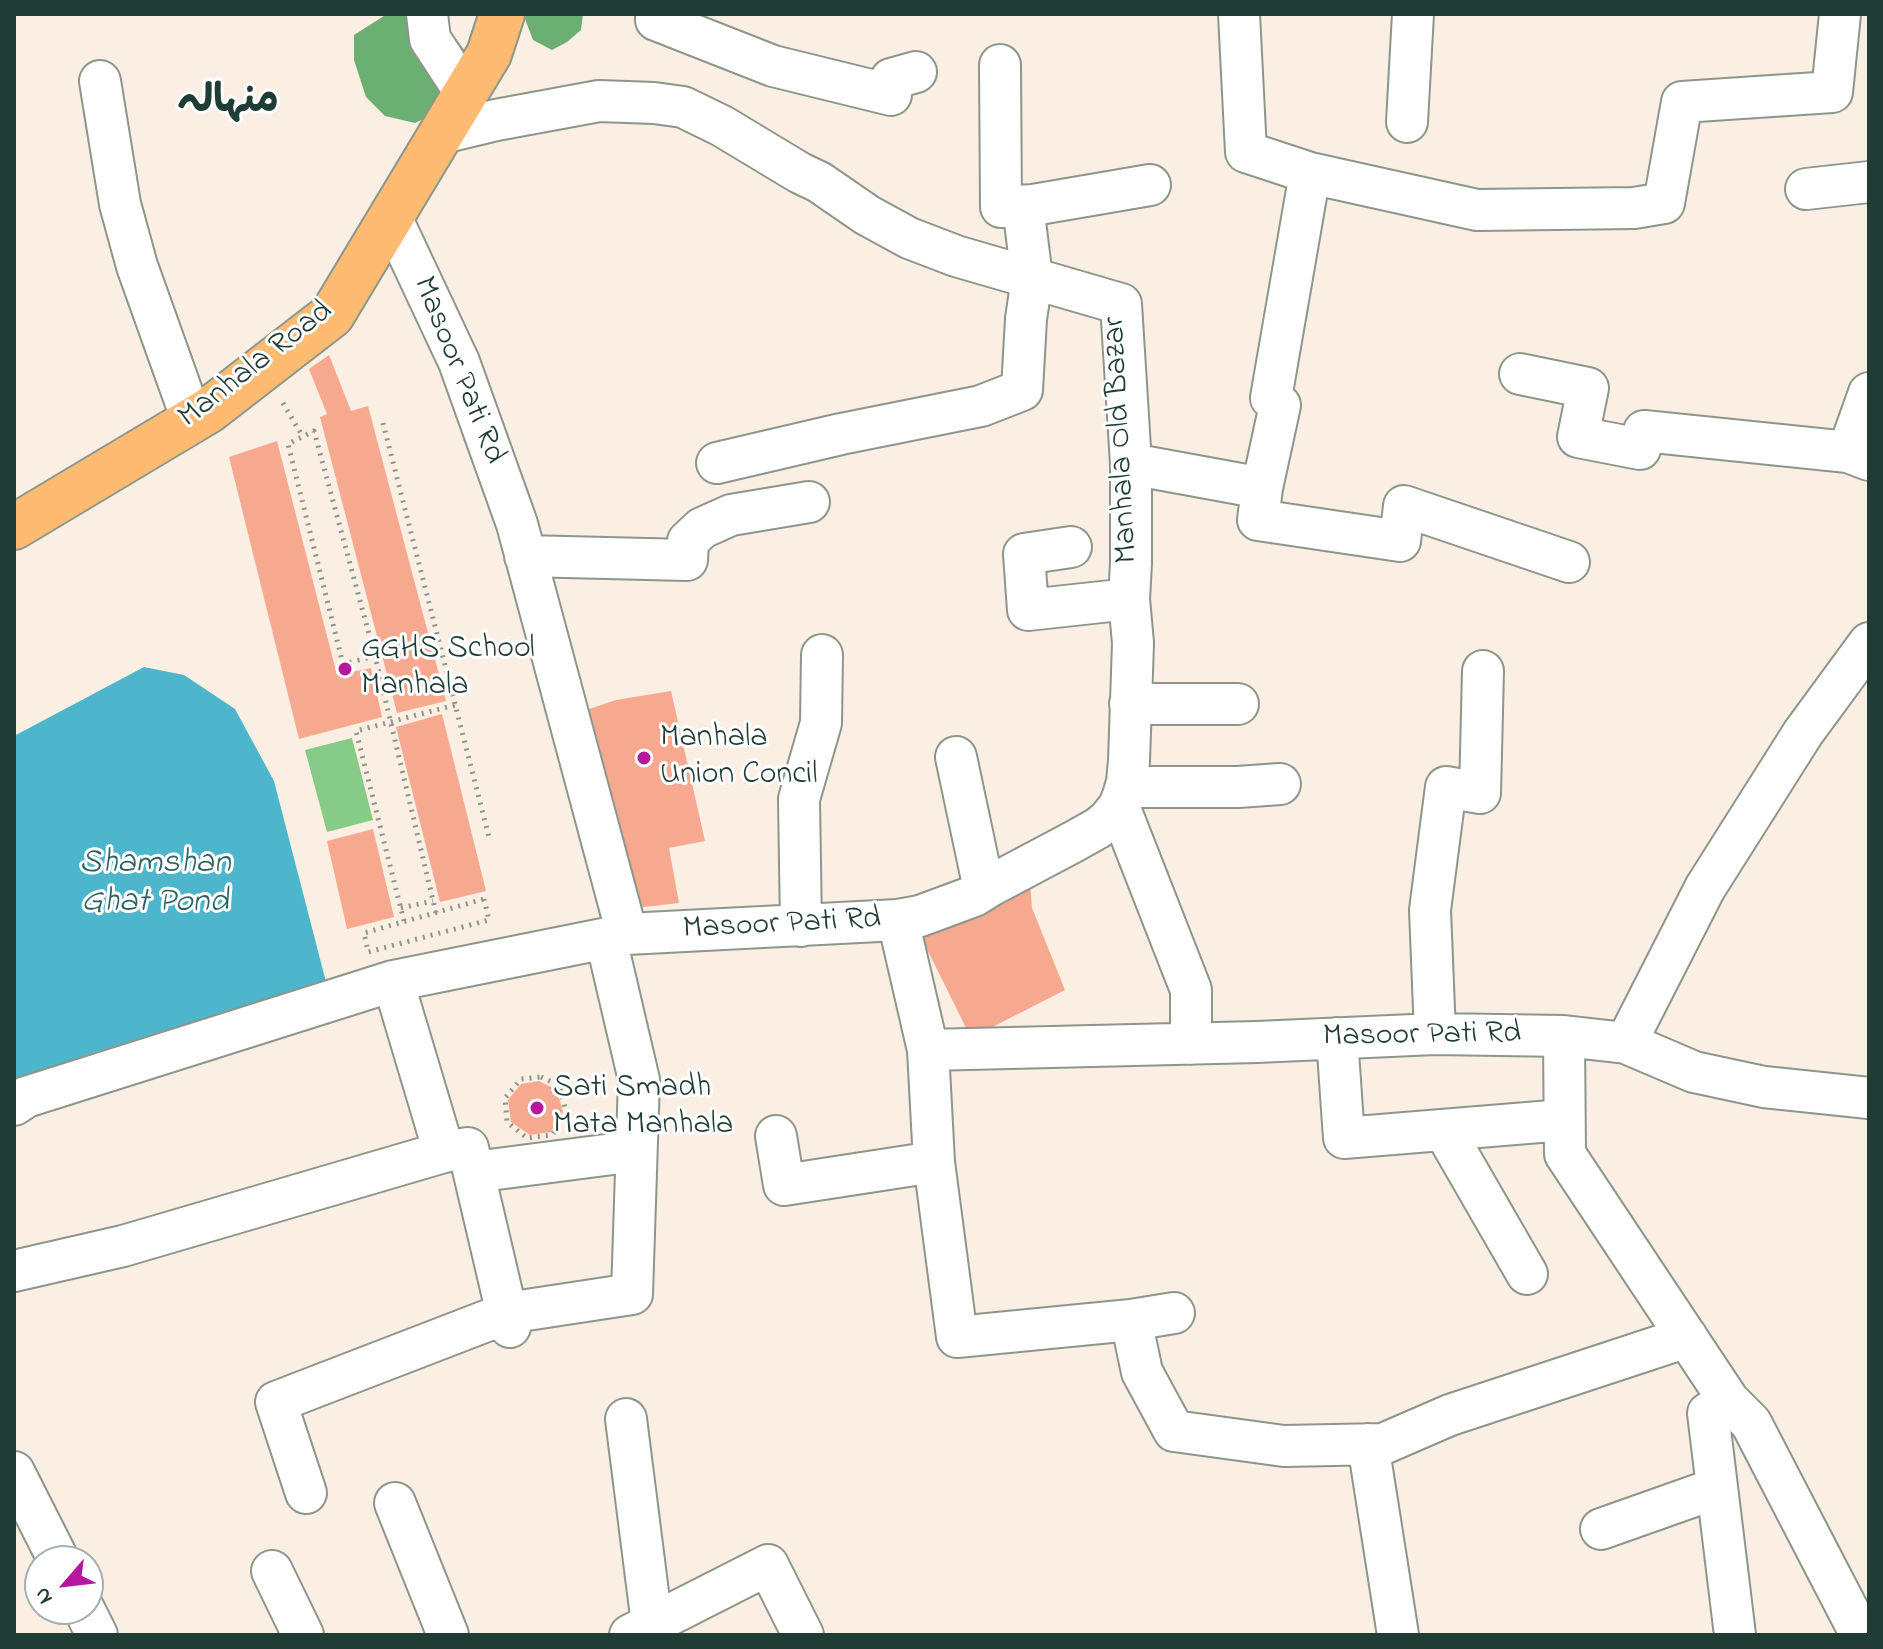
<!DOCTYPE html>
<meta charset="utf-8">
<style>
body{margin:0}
#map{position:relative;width:1883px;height:1649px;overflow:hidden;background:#faefe2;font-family:"Indie Flower",sans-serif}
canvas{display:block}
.frame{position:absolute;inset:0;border:16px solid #1f3d34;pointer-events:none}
.north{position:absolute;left:24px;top:1545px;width:80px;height:80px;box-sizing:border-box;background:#fff;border:2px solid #a5b1ae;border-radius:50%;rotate:242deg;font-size:22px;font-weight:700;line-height:32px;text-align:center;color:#1f3d34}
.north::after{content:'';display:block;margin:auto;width:28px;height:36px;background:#b5179e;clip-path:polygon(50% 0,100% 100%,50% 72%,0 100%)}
</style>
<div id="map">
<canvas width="1883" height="1649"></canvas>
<div class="frame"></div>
<div class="north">N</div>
</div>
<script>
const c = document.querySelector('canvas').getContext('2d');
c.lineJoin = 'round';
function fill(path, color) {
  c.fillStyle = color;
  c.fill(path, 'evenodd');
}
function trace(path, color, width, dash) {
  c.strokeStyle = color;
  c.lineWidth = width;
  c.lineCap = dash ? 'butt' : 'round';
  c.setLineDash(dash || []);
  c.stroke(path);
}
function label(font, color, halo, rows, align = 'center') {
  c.font = font + ' "Indie Flower","Playpen Sans Arabic",sans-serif';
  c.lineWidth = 6;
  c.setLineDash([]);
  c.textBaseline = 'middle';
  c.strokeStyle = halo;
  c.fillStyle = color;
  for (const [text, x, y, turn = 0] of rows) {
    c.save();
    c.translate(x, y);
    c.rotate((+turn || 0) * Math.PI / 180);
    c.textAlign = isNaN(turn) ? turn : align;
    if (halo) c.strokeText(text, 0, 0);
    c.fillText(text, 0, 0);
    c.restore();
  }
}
const green = new Path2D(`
 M 352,738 L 373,820 L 327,832 L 305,750 Z`);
const forest = new Path2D(`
 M 387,14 L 411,14 L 450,31 L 465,51 L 451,70 L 437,112 L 415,123 L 385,116 L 366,97 L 354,60 L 354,35 Z
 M 526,14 L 583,14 L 581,30 L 567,42 L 552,50 L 533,40 L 525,19 Z`);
const water = new Path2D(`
 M 144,667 L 184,675 L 235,709 L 274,781 L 326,982 L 86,1055 L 14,1086 L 14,736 Z`);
const building = new Path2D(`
 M 329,355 L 351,411 L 368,406 L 446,701 L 397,713 L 320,417 L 327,414 L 309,369 Z
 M 277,441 L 337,675 L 371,668 L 382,717 L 299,739 L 229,457 Z
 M 671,691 L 705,841 L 669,848 L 679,903 L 636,908 L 615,807 L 589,709 L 616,700 Z
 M 442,714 L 486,891 L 440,902 L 396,727 Z
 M 373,829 L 394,917 L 347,929 L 327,841 Z
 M 1030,882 L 1032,908 L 1065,990 L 971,1038 L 921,937 L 943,920 Z
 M 539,1081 L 557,1090 L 563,1112 L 551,1132 L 530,1135 L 511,1122 L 508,1100 L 521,1084 Z`);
const path = new Path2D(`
 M 283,403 L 303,437
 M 383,423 L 489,837
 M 375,656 L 343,664 L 288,444 L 314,431 L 375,656 L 436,913
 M 484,899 L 489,920 L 368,952 L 364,933 Z
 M 401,908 L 433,901
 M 404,921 L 356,731 L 455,705
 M 541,1077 L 559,1085 L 567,1115 L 552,1135 L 527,1138 L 507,1122 L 505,1098 L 521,1079 Z`);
const minor = new Path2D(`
 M 427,14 L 430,39 L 466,94
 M 656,14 L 656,20 L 773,66 L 891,95 L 891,79 L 916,72
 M 1239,14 L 1246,152 L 1310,173 L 1477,210 L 1634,208 L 1664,203 L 1682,102 L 1832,92 L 1840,14
 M 1000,65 L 1001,207 L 1033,205 L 1150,185
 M 100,81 L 120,204 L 137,266 L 192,420
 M 1407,122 L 1413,14
 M 442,133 L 496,120 L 599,101 L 654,103 L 683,107 L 722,126 L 800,173 L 819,182 L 867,215 L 909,238 L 956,256 L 1121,304 L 1131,464 L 1131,563 L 1129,599 L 1133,643 L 1129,761 L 1127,782 L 1123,796 L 1119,806 L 1108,820 L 1098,828 L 1073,842 L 990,886 L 974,896 L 920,916 L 898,920
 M 1806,189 L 1869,182
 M 391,217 L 459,362 L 517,524 L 627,934 L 898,920 L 928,1050 L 1257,1042 L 1435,1034 L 1564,1036 L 1626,1043 L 1694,1072 L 1764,1087 L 1869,1098
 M 1520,374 L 1588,388 L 1578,437 L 1640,449 L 1644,431 L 1848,452 L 1869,460
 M 1848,452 L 1869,393
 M 717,463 L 841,434 L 981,406 L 1022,390 L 1026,319 L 1032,278 L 1023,206
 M 1131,464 L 1262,488 L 1258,520 L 1400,541 L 1404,506 L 1569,562
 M 1262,488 L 1280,405 L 1271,398 L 1310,173
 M 1071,547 L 1024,554 L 1028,610 L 1129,599
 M 525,556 L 687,560 L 688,541 L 702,528 L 731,515 L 809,502
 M 1130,704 L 1238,704
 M 956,757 L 984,889
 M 1126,787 L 1238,787 L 1280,784
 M 1119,806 L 1191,990 L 1191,1044
 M 801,926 L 799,799 L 821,723 L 822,655
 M 393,981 L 444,1152
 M 1435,1034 L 1430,910 L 1446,787 L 1480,793 L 1483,671
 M 1564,1036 L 1565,1154 L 1729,1401 L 1751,1423 L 1861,1635
 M 1337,1038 L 1344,1138 L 1564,1120
 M 1626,1043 L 1705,888 L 1803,733 L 1869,643
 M 928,1050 L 934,1162 L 957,1337 L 1131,1320 L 1174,1313
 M 14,1105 L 26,1097 L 393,981 L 627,934
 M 1444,1130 L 1527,1274
 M 776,1136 L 784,1185 L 934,1162
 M 474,1172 L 636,1151
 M 14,1271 L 123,1246 L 444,1152 L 468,1148 L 510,1327
 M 1131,1320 L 1142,1372 L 1174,1431 L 1284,1446 L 1383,1444 L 1450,1415 L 1687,1337
 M 1729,1401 L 1708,1413 L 1735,1635
 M 626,1419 L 652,1624
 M 1368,1444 L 1398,1635
 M 14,1472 L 59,1561
 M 306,1493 L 276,1402 L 507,1313 L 632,1294 L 639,1080 L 606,939
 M 395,1503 L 448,1635
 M 1601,1529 L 1717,1488
 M 272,1571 L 303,1635
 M 84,1609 L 97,1635
 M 630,1635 L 768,1565 L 803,1635`);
const major = new Path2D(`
 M 14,527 L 208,411 L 332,315 L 489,54 L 502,14`);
const markers = [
 [345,669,8,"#b5179e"],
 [644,758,8,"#b5179e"],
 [537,1108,8,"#b5179e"]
];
const streetNames = [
 ["Manhala Road",257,366,-38],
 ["Masoor Pati Rd",457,371,68],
 ["Manhala Old Bazar",1123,440,-93],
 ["Masoor Pati Rd",782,926,-3],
 ["Masoor Pati Rd",1422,1037,-1]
];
const poiNames = [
 ["GGHS School",361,651],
 ["Manhala",361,688],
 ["Manhala",660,740],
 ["Union Concil",660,777],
 ["Sati Smadh",553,1090],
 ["Mata Manhala",553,1127]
];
const waterNames = [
 ["Shamshan",155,865],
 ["Ghat Pond",155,904]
];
const districtNames = [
 ["منہالہ",228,104]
];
fill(green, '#86cb86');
fill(forest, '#6caf73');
fill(water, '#4db6cc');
fill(building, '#f7a990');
trace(minor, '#8c968b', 44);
trace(major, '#8c968b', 48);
trace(path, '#8c968b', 5, [2, 6]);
trace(minor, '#fff', 40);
trace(major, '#ffbb71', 44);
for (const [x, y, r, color] of markers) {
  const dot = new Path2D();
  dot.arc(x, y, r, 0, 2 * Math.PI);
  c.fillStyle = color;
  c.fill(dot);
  trace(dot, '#fff', 3);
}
label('32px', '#1f3d34', '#fff', streetNames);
label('32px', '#1f3d34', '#fff', poiNames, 'left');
label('italic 34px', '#2d6162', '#fff', waterNames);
label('bold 40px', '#1f3d34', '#fff', districtNames);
</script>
